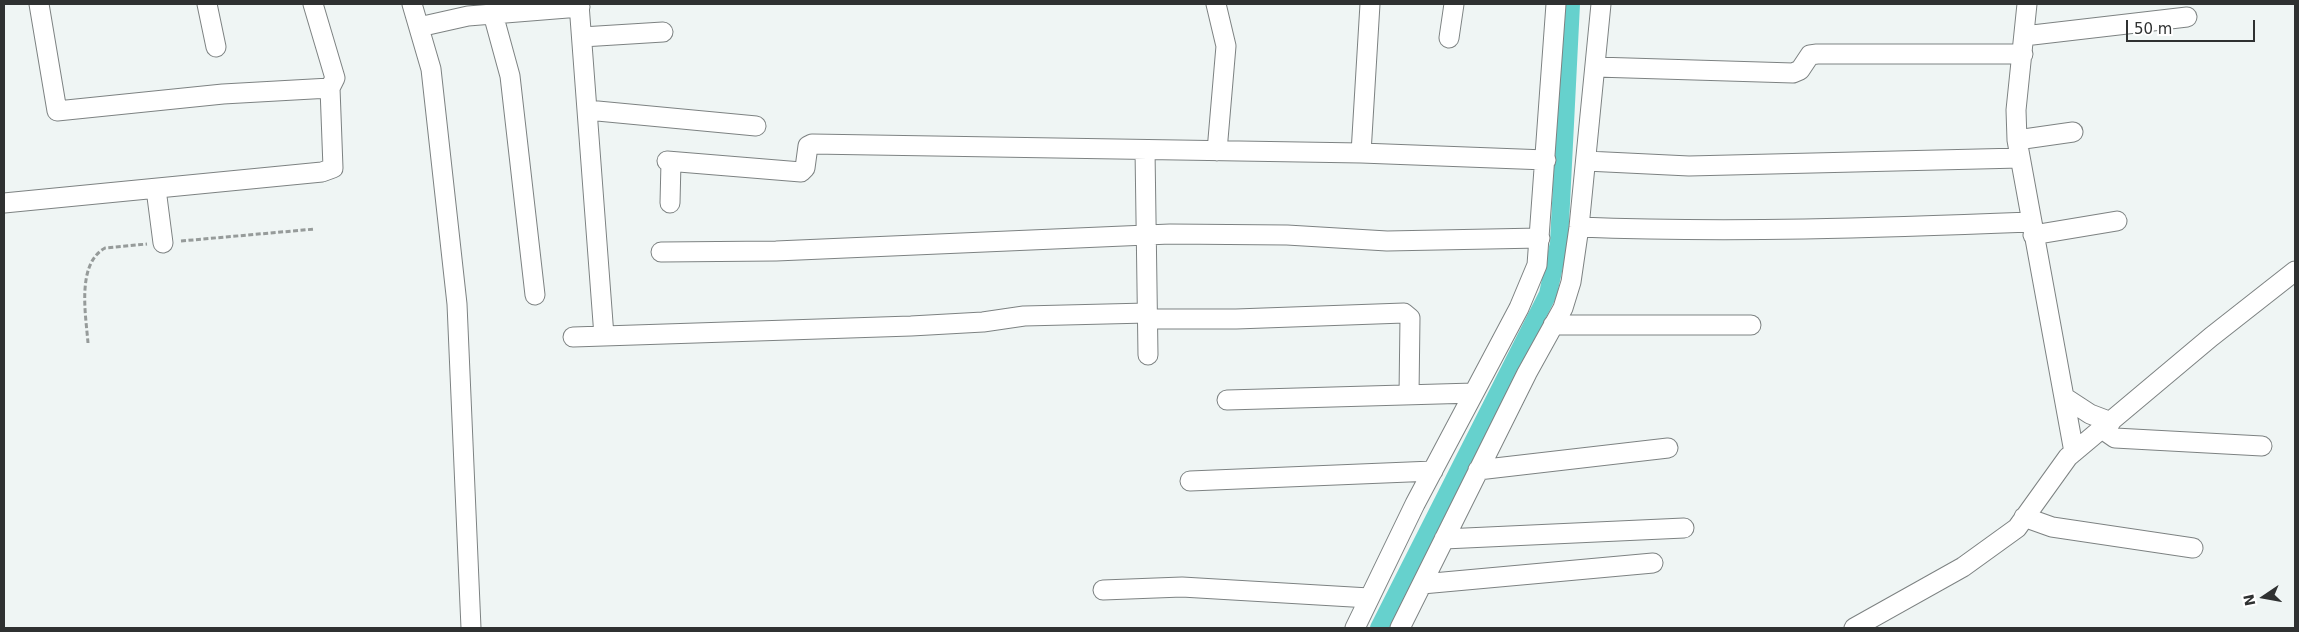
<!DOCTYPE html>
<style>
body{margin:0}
#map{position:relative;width:2299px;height:632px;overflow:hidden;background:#eff5f4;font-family:"DejaVu Sans",sans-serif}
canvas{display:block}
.frame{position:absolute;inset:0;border:5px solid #2f3131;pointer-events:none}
.north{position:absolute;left:2239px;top:572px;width:50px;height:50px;-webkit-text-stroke:4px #fff;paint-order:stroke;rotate:258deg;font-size:14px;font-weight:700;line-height:20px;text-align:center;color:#2f3131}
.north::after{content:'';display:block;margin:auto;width:18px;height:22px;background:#2f3131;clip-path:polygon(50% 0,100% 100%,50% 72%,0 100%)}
.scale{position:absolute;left:2126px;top:20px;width:129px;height:22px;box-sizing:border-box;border:2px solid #2f3131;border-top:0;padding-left:6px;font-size:15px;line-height:18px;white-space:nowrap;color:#2f3131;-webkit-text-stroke:4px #fff;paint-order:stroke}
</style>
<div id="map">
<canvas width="2299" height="632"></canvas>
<div class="frame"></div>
<div class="north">N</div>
<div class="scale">50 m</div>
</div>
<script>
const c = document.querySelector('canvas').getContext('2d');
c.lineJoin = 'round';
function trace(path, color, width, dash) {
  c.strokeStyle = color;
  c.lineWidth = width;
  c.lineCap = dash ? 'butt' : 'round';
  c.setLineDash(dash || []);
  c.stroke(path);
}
const canal = new Path2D(`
 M 1379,628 L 1548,294 L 1559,243 L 1571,4`);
const path = new Path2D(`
 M 181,241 L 315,229
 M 88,343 C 86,316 76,264 105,248 L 147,244`);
const minor = new Path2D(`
 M 39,4 L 57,111 L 223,94 L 330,88
 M 207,4 L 216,47
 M 412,4 L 431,69 L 457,304 L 471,628
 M 579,4 L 604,336
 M 1216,4 L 1226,46 L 1217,151
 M 2027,4 L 2016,110 L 2017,140 L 2074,452
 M 493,14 L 510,76 L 535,295
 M 419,27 L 468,16 L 580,7
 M 2024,36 L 2187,17
 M 582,37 L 663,32
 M 1449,38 L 1454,4
 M 1596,67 L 1793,73 L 1800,70 L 1810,55 L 1817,54 L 2023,54
 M 587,110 L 756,126
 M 2017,140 L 2073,132
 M 1145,150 L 1148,355
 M 1361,153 L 1370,4
 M 667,161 L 801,172 L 805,168 L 808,146 L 812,144 L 1361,153 L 1546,160
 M 1586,161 L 1689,166 L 2020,158
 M 156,189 L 163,243
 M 4,203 L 322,172 L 333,168 L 330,88 L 335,78 L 313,4
 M 670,203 L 671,162
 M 1579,227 C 1729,233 1880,228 2031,222
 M 2033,235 L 2117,221
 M 661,252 L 776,251 L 1170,234 L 1287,235 L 1387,241 L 1540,238
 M 1147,319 L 1236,319 L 1404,313 L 1410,318 L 1409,395
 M 1553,325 L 1751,325
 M 573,337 L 911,326 L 983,322 L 1024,316 L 1147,313
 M 2064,397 L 2090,414 L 2111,422
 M 1227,400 L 1474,393
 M 2102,429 L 2115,438 L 2262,446
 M 1478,470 L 1668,448
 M 1190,481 L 1433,471
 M 2024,517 L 2052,527 L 2193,548
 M 1444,539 L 1684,528
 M 1422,584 L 1653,563
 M 1103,590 L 1182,587 L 1369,598
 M 1355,628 L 1415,504 L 1519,308 L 1537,265 L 1556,4
 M 1400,628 L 1527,373 L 1563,308 L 1571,282 L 1579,227 L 1601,4
 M 1854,628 L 1963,567 L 2017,528 L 2068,457 L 2211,337 L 2295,271`);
trace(canal, '#66d1cd', 18);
trace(minor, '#7d8282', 21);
trace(path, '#969b9a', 3, [5, 2.5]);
trace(minor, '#fff', 19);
</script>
